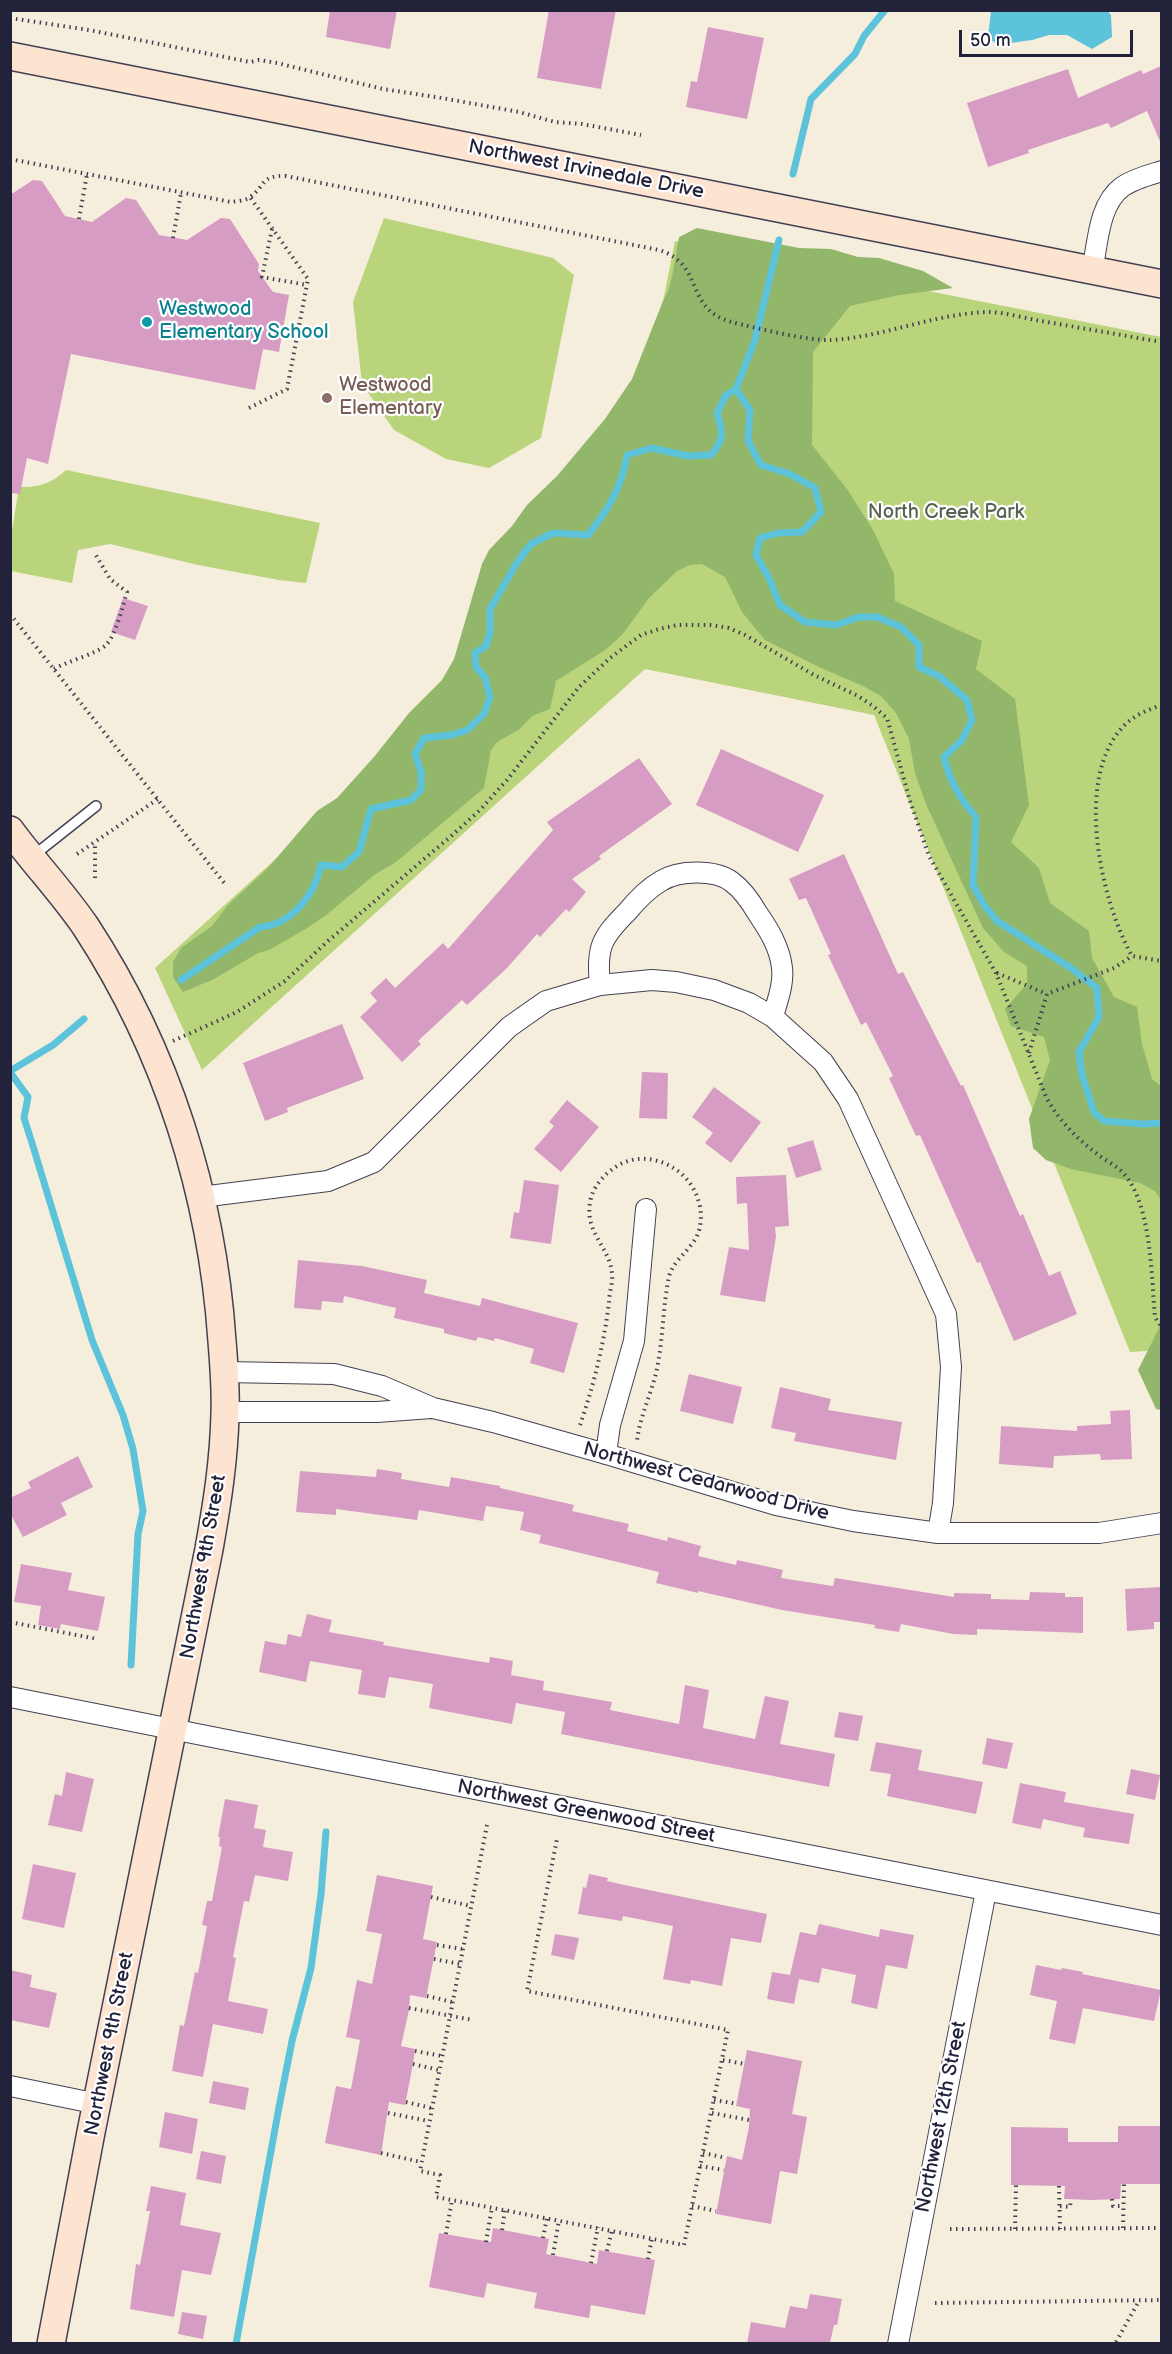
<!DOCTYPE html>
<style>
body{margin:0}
#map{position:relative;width:1172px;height:2354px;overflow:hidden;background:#f6eedd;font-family:"Balsamiq Sans",sans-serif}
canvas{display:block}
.frame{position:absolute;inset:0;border:12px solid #22223b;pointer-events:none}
.scale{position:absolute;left:959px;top:30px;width:174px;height:27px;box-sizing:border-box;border:3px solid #22223b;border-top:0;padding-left:8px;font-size:18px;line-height:21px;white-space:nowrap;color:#22223b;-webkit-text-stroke:4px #fff;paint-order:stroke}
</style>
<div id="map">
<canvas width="1172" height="2354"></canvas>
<div class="frame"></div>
<div class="scale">50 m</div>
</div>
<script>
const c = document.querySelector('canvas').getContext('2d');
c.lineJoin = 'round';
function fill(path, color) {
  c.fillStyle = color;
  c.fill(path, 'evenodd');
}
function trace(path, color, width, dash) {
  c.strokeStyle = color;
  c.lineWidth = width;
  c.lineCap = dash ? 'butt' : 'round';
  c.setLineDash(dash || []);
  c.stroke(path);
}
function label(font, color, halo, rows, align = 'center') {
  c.font = font + ' "Balsamiq Sans",sans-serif';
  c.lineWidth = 4.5;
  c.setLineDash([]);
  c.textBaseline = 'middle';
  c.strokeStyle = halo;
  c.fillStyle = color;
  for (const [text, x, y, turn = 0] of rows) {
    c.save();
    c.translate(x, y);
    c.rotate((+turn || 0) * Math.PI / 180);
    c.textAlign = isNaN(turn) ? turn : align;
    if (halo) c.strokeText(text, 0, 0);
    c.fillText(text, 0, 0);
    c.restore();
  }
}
const green = new Path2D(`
 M 384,218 L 553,258 L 574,275 L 541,438 L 489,468 L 446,459 L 394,430 L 362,384 L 353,302 Z
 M 675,241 L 1161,337 L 1161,1350 L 1130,1352 L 874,715 L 645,669 L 202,1070 L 155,968 L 613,554 Z
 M 66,470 L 320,523 L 306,583 L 279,580 L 198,565 L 110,544 L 78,550 L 72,583 L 11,571 L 11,537 L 19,487 C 40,488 51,483 66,470 Z`);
const forest = new Path2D(`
 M 697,228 L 799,248 L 831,249 L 858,257 L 879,258 L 923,271 L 953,288 L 899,295 L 850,306 L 813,352 L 812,445 L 847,489 L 873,530 L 894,574 L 895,601 L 982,641 L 976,669 L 1015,699 L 1029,805 L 1011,842 L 1039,868 L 1050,903 L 1089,931 L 1092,958 L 1114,997 L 1137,1007 L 1142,1044 L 1152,1079 L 1161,1086 L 1161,1200 L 1155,1191 L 1140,1183 L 1071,1169 L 1046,1160 L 1033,1148 L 1029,1119 L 1050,1060 L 1044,1037 L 1011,1026 L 1005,1009 L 1027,984 L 1027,966 L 1004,952 L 983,928 L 926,804 L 915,773 L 909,739 L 896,713 L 881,696 L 863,686 L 821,668 L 765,640 L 742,612 L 725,577 L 702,564 L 690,565 L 677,571 L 649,598 L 622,635 L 605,650 L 556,681 L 550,709 L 532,716 L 520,729 L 497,742 L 491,750 L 484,788 L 396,862 L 374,875 L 325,916 L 304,930 L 269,950 L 258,953 L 214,979 L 183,992 L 173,977 L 173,962 L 181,948 L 212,926 L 228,905 L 268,868 L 317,811 L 337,798 L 374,757 L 409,713 L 442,680 L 454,659 L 482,564 L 489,550 L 512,526 L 527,505 L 557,476 L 605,419 L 632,379 L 663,301 C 673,286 675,256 679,237 Z
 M 1161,1312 L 1162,1410 L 1161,1410 L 1156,1409 L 1138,1370 L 1159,1328 Z`);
const water = new Path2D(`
 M 1108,11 L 1111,15 L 1112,37 L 1092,49 L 1067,35 L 1049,35 L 1032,40 L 997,45 L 988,37 L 991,11 Z`);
const stream = new Path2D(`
 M 793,174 L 811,99 L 855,54 L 864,36 L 885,10
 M 736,389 L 750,410 L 748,441 L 761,465 L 790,474 L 815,488 L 821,512 L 802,532 L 778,533 L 760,538 L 756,555 L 769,578 L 780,605 L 805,622 L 836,625 L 859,617 L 877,617 L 901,627 L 919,645 L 919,667 L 939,676 L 967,700 L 972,720 L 962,740 L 944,757 C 949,780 960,799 976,817 L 973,885 L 984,905 L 997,921 L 1071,968 L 1097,988 L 1099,1017 L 1079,1052 L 1082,1075 L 1094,1112 L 1104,1121 L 1143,1124 L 1162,1123
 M 181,980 L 260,927 C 292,925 315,894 321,865 L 342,867 L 359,852 L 371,809 L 411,800 L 421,790 L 421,771 L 415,754 L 424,738 L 452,735 L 467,730 L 484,714 L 490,697 L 485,677 L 476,667 L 475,653 L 486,646 L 490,632 L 490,609 L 518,561 L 531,544 L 553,533 L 588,535 C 608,510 622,487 627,455 L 652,448 L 688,456 L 711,455 C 725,439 723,432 717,413 L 726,395 L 736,389 L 755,340 L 779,240
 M 10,1071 L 53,1045 L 84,1019
 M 10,1072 L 28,1097 L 24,1118 L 32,1143 L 92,1340 L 123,1415 L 133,1449 L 143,1511 L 138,1534 L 131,1665
 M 236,2344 L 279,2107 L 292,2041 L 311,1968 L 321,1894 L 326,1832`);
const building = new Path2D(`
 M 330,10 L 397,10 L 390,49 L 326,37 Z
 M 549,10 L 616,10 L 601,89 L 537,78 Z
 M 708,27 L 764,38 L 747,119 L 686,107 L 691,81 L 697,82 Z
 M 1161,66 L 1161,144 L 1147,111 L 1111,128 L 1108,123 L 1028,150 L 1029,153 L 988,167 L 967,103 L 1068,69 L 1078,98 L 1141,70 L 1143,74 Z
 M 33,180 L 42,181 L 65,216 L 92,222 L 126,198 L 136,200 L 159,235 L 187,240 L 221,218 L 230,219 L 259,264 L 258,271 L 273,292 L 289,295 L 279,352 L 263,349 L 255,390 L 71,354 L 48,464 L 27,458 L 20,494 L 10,493 L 10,195 Z
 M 123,598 L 148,606 L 135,640 L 111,632 Z
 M 721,749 L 824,795 L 798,852 L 696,805 Z
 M 639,758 L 672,804 L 599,856 L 601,859 L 572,879 L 586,892 L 569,912 L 566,909 L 540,937 L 537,934 L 507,968 L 467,1005 L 462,1000 L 418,1041 L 421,1044 L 402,1062 L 360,1017 L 377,1001 L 370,993 L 386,978 L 395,988 L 443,943 L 448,949 L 553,830 L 547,822 Z
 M 844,854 L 898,974 L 903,972 L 961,1086 L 963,1085 L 1020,1216 L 1023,1214 L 1049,1276 L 1060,1271 L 1077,1314 L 1014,1341 L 980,1262 L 977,1263 L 920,1135 L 916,1136 L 889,1078 L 893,1076 L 866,1022 L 861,1025 L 828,955 L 831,954 L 806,898 L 799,900 L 789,879 Z
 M 342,1024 L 364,1079 L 287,1108 L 288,1112 L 265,1121 L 243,1063 Z
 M 642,1072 L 668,1073 L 667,1119 L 639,1118 Z
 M 714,1087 L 761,1122 L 731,1163 L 705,1143 L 713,1133 L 692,1117 Z
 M 567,1100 L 599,1127 L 561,1172 L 534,1149 L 554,1126 L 549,1122 Z
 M 813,1140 L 822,1170 L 796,1178 L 787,1148 Z
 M 786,1175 L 789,1226 L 775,1227 L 776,1237 L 765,1302 L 720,1295 L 729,1247 L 749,1250 L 747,1203 L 737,1204 L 736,1177 Z
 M 524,1180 L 559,1185 L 551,1244 L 510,1238 L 514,1212 L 519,1213 Z
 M 298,1260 L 362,1266 L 427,1280 L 424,1293 L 480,1306 L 482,1298 L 578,1323 L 564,1373 L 530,1363 L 534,1349 L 495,1338 L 494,1341 L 478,1337 L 476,1341 L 444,1333 L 444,1329 L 394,1318 L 396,1308 L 344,1296 L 343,1303 L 322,1301 L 321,1310 L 294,1308 Z
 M 689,1374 L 742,1387 L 733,1424 L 680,1411 Z
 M 780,1387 L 831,1399 L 828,1410 L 902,1422 L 896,1460 L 794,1441 L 796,1433 L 771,1428 Z
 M 1130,1410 L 1132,1459 L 1101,1460 L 1100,1454 L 1054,1456 L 1053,1468 L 999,1464 L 1001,1426 L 1077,1431 L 1077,1426 L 1111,1424 L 1110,1411 Z
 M 78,1456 L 93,1487 L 61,1503 L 67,1515 L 23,1537 L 10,1513 L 10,1498 L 31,1488 L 28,1482 Z
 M 377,1469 L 402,1473 L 401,1479 L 449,1487 L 451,1477 L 500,1486 L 500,1488 L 574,1505 L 572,1511 L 629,1524 L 627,1531 L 667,1541 L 668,1537 L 701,1546 L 698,1556 L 736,1565 L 737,1560 L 783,1570 L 781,1578 L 833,1586 L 835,1578 L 954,1597 L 954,1593 L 991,1594 L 991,1599 L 1029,1600 L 1030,1592 L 1065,1593 L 1065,1597 L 1083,1597 L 1083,1633 L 977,1629 L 977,1635 L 953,1634 L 901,1624 L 899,1632 L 874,1628 L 875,1625 L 782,1610 L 698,1591 L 698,1593 L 656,1583 L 659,1572 L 539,1543 L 541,1535 L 520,1530 L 524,1512 L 486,1506 L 483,1521 L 419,1510 L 417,1520 L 336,1509 L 336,1515 L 296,1512 L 300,1471 L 376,1477 Z
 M 21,1564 L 72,1573 L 68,1590 L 105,1597 L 98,1631 L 61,1624 L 60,1629 L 38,1625 L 41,1606 L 14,1602 Z
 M 1161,1587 L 1161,1622 L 1154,1622 L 1154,1629 L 1127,1631 L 1125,1589 Z
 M 307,1614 L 332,1620 L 329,1632 L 384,1642 L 383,1645 L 489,1663 L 490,1657 L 513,1661 L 511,1675 L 544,1681 L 543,1690 L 612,1702 L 610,1710 L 679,1724 L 685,1685 L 709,1690 L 703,1728 L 755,1739 L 765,1696 L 789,1701 L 780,1744 L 835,1754 L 829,1787 L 561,1734 L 565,1712 L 516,1703 L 512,1724 L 429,1708 L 433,1684 L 389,1677 L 385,1698 L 358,1694 L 362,1670 L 310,1661 L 306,1682 L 259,1672 L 265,1641 L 286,1645 L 288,1634 L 301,1637 Z
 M 839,1712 L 863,1716 L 858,1741 L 834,1737 Z
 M 987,1738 L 1013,1743 L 1007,1769 L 982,1764 Z
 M 876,1742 L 922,1750 L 918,1770 L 983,1782 L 976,1814 L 887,1796 L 891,1774 L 870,1771 Z
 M 1131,1769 L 1160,1775 L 1155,1800 L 1126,1794 Z
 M 66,1772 L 94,1779 L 82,1832 L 48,1825 L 55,1794 L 62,1796 Z
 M 1020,1783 L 1066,1792 L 1064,1802 L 1134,1814 L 1129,1844 L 1083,1837 L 1085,1828 L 1043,1819 L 1041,1829 L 1012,1823 Z
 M 225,1799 L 258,1805 L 254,1828 L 266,1830 L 263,1847 L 293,1852 L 288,1881 L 255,1875 L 249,1902 L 244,1901 L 233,1957 L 236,1958 L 228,2001 L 268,2009 L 263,2034 L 213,2024 L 203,2077 L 172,2071 L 180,2025 L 184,2026 L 195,1972 L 198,1973 L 207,1926 L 202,1925 L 207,1901 L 212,1901 L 222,1847 L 219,1846 L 220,1837 L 218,1837 Z
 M 33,1864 L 76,1873 L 64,1928 L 22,1919 Z
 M 589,1874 L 608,1878 L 607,1881 L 629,1886 L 767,1914 L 761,1943 L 731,1938 L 722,1986 L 691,1980 L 690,1984 L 663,1979 L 673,1926 L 623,1916 L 622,1921 L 578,1914 L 583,1887 L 586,1888 Z
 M 377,1875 L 433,1886 L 423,1939 L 437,1942 L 426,1998 L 410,1995 L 409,2010 L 401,2046 L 415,2049 L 413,2064 L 405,2105 L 389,2102 L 381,2155 L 325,2143 L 336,2086 L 351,2089 L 360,2040 L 346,2037 L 357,1980 L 372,1984 L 382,1934 L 366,1931 Z
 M 819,1924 L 879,1937 L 880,1929 L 914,1935 L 907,1969 L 886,1965 L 877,2009 L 851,2003 L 856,1975 L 822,1968 L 819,1983 L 799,1979 L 794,2004 L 767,1999 L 772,1972 L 790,1975 L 800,1932 L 816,1935 Z
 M 555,1934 L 579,1938 L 574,1960 L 551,1955 Z
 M 1036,1965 L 1061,1970 L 1062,1968 L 1083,1972 L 1082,1974 L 1161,1990 L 1154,2021 L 1083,2008 L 1075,2044 L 1049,2039 L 1057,2001 L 1030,1995 Z
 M 10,1970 L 32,1975 L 30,1987 L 57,1993 L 49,2028 L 10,2020 Z
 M 747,2050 L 802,2061 L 792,2114 L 807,2117 L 797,2174 L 780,2171 L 771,2224 L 716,2214 L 727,2156 L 742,2160 L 749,2127 L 750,2109 L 736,2106 Z
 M 213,2081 L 249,2088 L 245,2110 L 209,2103 Z
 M 165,2112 L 198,2119 L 192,2154 L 159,2147 Z
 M 1118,2126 L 1161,2126 L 1161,2184 L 1121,2184 L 1120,2199 L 1091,2200 L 1064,2199 L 1065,2186 L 1011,2185 L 1011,2127 L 1068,2128 L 1068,2142 L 1118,2142 Z
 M 201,2151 L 226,2156 L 221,2184 L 196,2179 Z
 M 151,2186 L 186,2193 L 180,2225 L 221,2233 L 211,2275 L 182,2270 L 174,2317 L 130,2309 L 136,2264 L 140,2265 L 150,2211 L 146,2211 Z
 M 493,2228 L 549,2239 L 546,2254 L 597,2264 L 599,2250 L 655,2260 L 645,2315 L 591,2305 L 589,2318 L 534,2308 L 537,2293 L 487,2283 L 484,2298 L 429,2287 L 439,2233 L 491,2242 Z
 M 810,2294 L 842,2299 L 837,2325 L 834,2325 L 830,2343 L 747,2343 L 751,2322 L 785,2328 L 790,2306 L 807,2309 Z
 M 182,2312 L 207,2316 L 203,2339 L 178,2334 Z`);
const path = new Path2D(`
 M 10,18 L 89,30 L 250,62 L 259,60 L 277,63 L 383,89 L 442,98 L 519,112 L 555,122 L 582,124 L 641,135
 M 10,159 L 231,202 C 237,201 245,201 250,197 C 266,186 260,175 286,176 L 659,250 C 705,264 684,310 732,322 C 755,328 809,341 831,340 C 884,337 933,314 987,312 C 1004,312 1024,318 1041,321 C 1081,328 1121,335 1162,342
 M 79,219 L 87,174
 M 272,229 L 262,277 L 307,285
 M 173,238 L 181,193
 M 249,408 L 287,389 L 308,279 L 250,197
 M 10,614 L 225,884
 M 54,669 C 68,661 96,654 106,645 C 116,635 123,605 127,592 L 110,579 L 94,552
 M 1162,705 C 1147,710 1132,716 1122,728 C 1074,780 1101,901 1132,956 L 1162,961
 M 77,854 L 158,799
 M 95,878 L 95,843
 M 997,973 L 1047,994
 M 173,1041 L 237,1012 L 285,981 L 328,941 L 450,837 L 480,810 L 507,780 L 579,687 L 610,658 L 641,635 L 659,629 L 677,625 L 710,625 L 729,628 L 745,635 L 814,675 L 858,696 L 873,706 L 887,718 L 910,801 L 929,856 L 996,973 L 1047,1099 C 1060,1121 1076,1138 1096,1153 C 1103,1159 1112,1163 1119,1169 C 1152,1197 1151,1276 1155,1317 L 1162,1328
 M 1029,1053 L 1047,994 L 1114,968 L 1132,956
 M 580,1425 C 594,1384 604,1344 609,1302 C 609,1293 613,1283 612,1275 C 611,1247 582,1232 591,1198 C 595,1182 612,1166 628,1161 C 644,1156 662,1160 675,1169 C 699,1184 710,1221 692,1244 C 682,1257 670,1265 668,1282 C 663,1308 663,1336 658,1363 C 654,1389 640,1414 637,1441
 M 10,1622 L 97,1639
 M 487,1825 L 420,2171 L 440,2175 L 436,2197 L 684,2245 L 728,2030 L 527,1991 L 557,1839
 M 431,1897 L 471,1906
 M 437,1945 L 462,1949
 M 434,1959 L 460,1964
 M 427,1996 L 452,2002
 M 409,2008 L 473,2020
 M 415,2051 L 442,2056
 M 723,2060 L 745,2064
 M 413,2064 L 439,2070
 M 714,2100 L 737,2104
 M 406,2102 L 431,2108
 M 388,2113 L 429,2121
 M 712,2113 L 749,2120
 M 381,2153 L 421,2162
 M 703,2153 L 726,2158
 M 700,2166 L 724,2170
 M 1059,2186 L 1060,2229
 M 1112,2199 L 1113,2206 L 1124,2206
 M 692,2206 L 716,2211
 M 1060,2206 L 1070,2207 L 1071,2200
 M 1123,2228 L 1124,2184
 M 950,2229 L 1162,2228
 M 1015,2229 L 1016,2185
 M 502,2230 L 505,2210
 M 446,2234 L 452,2200
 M 543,2238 L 547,2217
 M 486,2242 L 492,2207
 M 607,2251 L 612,2230
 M 553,2255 L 559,2220
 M 648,2259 L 652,2238
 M 591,2263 L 598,2227
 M 935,2303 L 1162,2300
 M 1116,2342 L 1139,2301`);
const lane = new Path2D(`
 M 33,856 L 96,806`);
const street = new Path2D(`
 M 1092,271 C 1098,244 1098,205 1122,187 C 1133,179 1149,175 1162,171
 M 600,985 C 596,948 601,938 627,912 C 636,901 649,888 661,881 C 679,870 715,869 732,882 C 743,890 751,902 758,914 C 769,930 780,948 782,968 C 784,985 777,1001 773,1017
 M 201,1197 L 328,1181 L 374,1162 L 509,1027 L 546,1001 L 600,985 L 652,980 L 676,982 L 714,990 L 749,1003 L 773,1017 L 823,1062 L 848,1099 L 946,1314 L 951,1367 L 943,1503 L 938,1533
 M 224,1372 L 334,1374 L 382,1386 L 433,1408 L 493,1422 L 606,1454 L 776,1505 L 853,1521 L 938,1533 L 1099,1533 L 1162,1523
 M 225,1412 L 377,1412 L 431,1408
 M 606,1454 L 610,1425 L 634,1341 L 646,1209
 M 10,1697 L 1162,1925
 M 10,2086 L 98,2104
 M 898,2344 L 986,1891`);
const secondary = new Path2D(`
 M 10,56 L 1162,284
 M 10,830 C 34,863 63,893 86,927 C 167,1051 212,1194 222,1341 C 224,1365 226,1390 225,1414 C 224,1460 217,1504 209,1549 L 91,2132 L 51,2344`);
const markers = [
 [147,322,6,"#0f9aa8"],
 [327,398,6,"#8d6e63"]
];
const streetNames = [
 ["Northwest Irvinedale Drive",586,170,11],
 ["Northwest Cedarwood Drive",706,1482,15],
 ["Northwest 9th Street",204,1567,-80],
 ["Northwest Greenwood Street",586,1812,11],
 ["Northwest 9th Street",110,2044,-79],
 ["Northwest 12th Street",942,2117,-79]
];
const cultureNames = [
 ["Westwood",159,310],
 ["Elementary School",159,333]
];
const educationNames = [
 ["Westwood",339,386],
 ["Elementary",339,409]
];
const parkNames = [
 ["North Creek Park",946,513]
];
fill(green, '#b9d47a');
fill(forest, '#92b66a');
fill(water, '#5dc3da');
trace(stream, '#5dc3da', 7);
fill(building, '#d79cc3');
trace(lane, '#424153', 12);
trace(street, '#424153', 22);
trace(secondary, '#424153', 30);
trace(path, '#424153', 4, [1.5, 4.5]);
trace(lane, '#fff', 9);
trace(street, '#fff', 20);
trace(secondary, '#fde4d1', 27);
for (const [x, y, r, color] of markers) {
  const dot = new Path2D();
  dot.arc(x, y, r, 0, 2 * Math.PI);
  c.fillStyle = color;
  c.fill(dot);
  trace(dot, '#fff', 2);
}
label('20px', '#22223b', '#fff', streetNames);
label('20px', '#0d838f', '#fff', cultureNames, 'left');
label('20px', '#785e54', '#fff', educationNames, 'left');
label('20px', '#576051', '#fff', parkNames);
</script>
